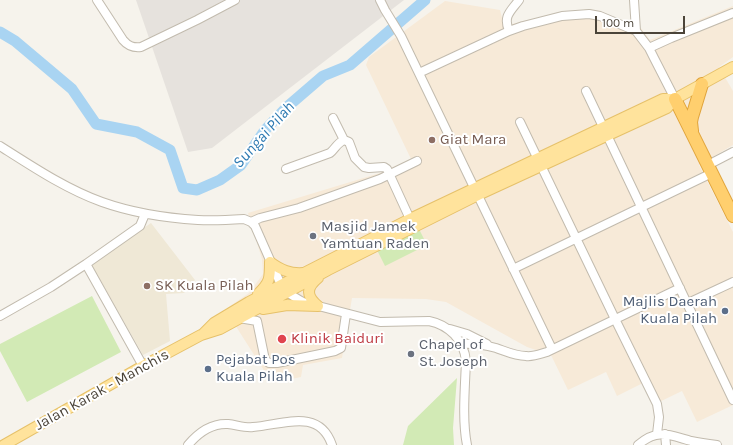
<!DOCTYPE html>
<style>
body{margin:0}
#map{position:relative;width:733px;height:445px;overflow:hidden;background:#f6f3ec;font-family:Karla,sans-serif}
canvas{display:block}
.scale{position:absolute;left:595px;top:16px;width:90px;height:18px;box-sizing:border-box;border:2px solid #4b4439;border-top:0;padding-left:5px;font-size:12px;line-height:14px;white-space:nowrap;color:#4b4439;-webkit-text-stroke:3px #fff;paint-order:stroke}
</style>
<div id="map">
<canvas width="733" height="445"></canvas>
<div class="scale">100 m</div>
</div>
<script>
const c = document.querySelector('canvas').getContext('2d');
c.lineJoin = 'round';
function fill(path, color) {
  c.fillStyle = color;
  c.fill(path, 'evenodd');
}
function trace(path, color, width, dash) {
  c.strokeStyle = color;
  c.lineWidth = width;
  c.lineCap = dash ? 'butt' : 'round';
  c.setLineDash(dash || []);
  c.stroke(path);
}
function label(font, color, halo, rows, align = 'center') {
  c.font = font + ' Karla,sans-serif';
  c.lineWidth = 4;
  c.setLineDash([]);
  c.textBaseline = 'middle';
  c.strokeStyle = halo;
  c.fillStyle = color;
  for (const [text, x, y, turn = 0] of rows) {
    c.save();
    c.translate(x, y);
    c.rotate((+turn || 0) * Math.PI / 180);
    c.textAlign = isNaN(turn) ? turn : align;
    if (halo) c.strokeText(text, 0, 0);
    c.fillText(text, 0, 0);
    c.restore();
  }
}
const commercial = new Path2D(`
 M 445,1 L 500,10 L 504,26 L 556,13 L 590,9 L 627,23 L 640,27 L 650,40 L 733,6 L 733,57 L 719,67 L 733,91 L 733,145 L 699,165 L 733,232 L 733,405 L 697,422 L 682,391 L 653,405 L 643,383 L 617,396 L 606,372 L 568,390 L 551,355 L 527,347 L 446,302 L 426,299 L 352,298 L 342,358 L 303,365 L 301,377 L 272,383 L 237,328 L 227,308 L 249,293 L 263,274 L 262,259 L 248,213 L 380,173 L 411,159 L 366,65 L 369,57 Z`);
const industrial = new Path2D(`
 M 136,0 L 404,0 L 212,148 L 188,152 Z`);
const education = new Path2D(`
 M 151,223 L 195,280 L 184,293 L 166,294 L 170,341 L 143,355 L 91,264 Z`);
const green = new Path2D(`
 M 419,229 L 427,245 L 385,266 L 377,250 Z
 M 92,296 L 121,352 L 27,402 L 0,351 L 0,344 Z
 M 457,378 L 453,428 L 454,445 L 403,445 L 408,426 Z`);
const river = new Path2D(`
 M 0,32 L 15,41 L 72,89 L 96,124 L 137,132 L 170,150 L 183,188 L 197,190 L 220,180 L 241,165 L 265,130 L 287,107 L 323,76 L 350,65 L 425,0`);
const minor = new Path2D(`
 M 97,0 L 123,40 C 128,46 133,48 141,47 L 197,20 L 235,0
 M 380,0 L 385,10 L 401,36 L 552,349
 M 634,0 L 636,31
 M 509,31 C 503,16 510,12 519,0
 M 649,48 L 671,38 L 733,13
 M 419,73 L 509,31 L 523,26 L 562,16 L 589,14 L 600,16 L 636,31 L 649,48 L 654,58 L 675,99
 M 586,91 L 733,400
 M 333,118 L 344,140
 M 520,122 L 615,319 L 657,404 L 659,417 L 657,434
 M 0,146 C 33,167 66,189 102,202 C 133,213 166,218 198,220 C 214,221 229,220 244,219 L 251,222 L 255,226 L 281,285 C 287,293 294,297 303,302 L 380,322 L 429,321 C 449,325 464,340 466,361 C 465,387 462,420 467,445
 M 708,165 L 733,152
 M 286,169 L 330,153 C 335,149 337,143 344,140 L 349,142 L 355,158 L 364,167 L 369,168 L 384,167 L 387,169 L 410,219
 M 251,222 L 260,218 L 299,208 L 380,179 L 417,161
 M 86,264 L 143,366
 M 513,269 L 712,173
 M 688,303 L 733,282
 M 0,316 L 51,287 L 86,264 L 140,226 L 145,214
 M 239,318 L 257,321 L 265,360 L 269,363 L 277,363 L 335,351 L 341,348 L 346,314
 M 450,329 L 467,334 L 487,344
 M 462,344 C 473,343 485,345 496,348 C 505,351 515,356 526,356 C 533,357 540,354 547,352 L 680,288
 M 665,434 L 666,445
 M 188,445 C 198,433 211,423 228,424 C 237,425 245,428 253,427 C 282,425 319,407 332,445
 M 638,445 C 657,428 669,435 691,441 C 700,443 708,444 717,445`);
const major = new Path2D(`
 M 270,262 C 281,270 290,274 303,273
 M 258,294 C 270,282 270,279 270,262
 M 318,306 C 306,296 306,288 318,278
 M 263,309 L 287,305 L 318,306
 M 203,334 L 214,323 L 249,302 L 304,273 L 410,219 L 663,99 L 675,99
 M 4,445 L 143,366 L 201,335 L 220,329 L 328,270 L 478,195 L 667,108 L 675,99 L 733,67`);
const highway = new Path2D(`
 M 675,99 L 733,216
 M 692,131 L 691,122 L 692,117 L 702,84`);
const markers = [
 [432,140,4,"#8d6e63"],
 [313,236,4,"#6b7280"],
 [147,286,4,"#8d6e63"],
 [725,311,4,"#5c6f8a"],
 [282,339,5,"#e0444e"],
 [411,354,4,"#6b7280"],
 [208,369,4,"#5c6f8a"]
];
const educationNames = [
 ["Giat Mara",440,140],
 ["SK Kuala Pilah",155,286]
];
const worshipNames = [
 ["Masjid Jamek",321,227],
 ["Yamtuan Raden",321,244],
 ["Chapel of",419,345],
 ["St. Joseph",419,362]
];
const serviceNames = [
 ["Majlis Daerah",717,302],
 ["Kuala Pilah",717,319],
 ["Pejabat Pos",216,360,"left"],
 ["Kuala Pilah",216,377,"left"]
];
const healthNames = [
 ["Klinik Baiduri",291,339]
];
const streetNames = [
 ["Jalan Karak - Manchis",102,390,-29]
];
const waterNames = [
 ["Sungai Pilah",264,135,-48]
];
fill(commercial, '#f7ead8');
fill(industrial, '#e6e2dd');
fill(education, '#efe8d6');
fill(green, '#d2eab5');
trace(river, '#a9d4f2', 11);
trace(minor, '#c2bbae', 10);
trace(major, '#e6c16a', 12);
trace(highway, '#e0a43c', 14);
trace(minor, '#fff', 8);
trace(major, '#ffe39c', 10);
trace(highway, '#ffcf6e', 12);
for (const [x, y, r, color] of markers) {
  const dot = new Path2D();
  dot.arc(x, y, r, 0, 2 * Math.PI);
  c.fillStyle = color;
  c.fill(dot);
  trace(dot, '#fff', 1.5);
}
label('15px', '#785e54', '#fff', educationNames, 'left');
label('15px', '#5b616d', '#fff', worshipNames, 'left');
label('15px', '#4e5e75', '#fff', serviceNames, 'right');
label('15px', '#be3a42', '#fff', healthNames, 'left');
label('15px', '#4b4439', '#fff', streetNames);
label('italic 16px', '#2e7ab2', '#fff', waterNames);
</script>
